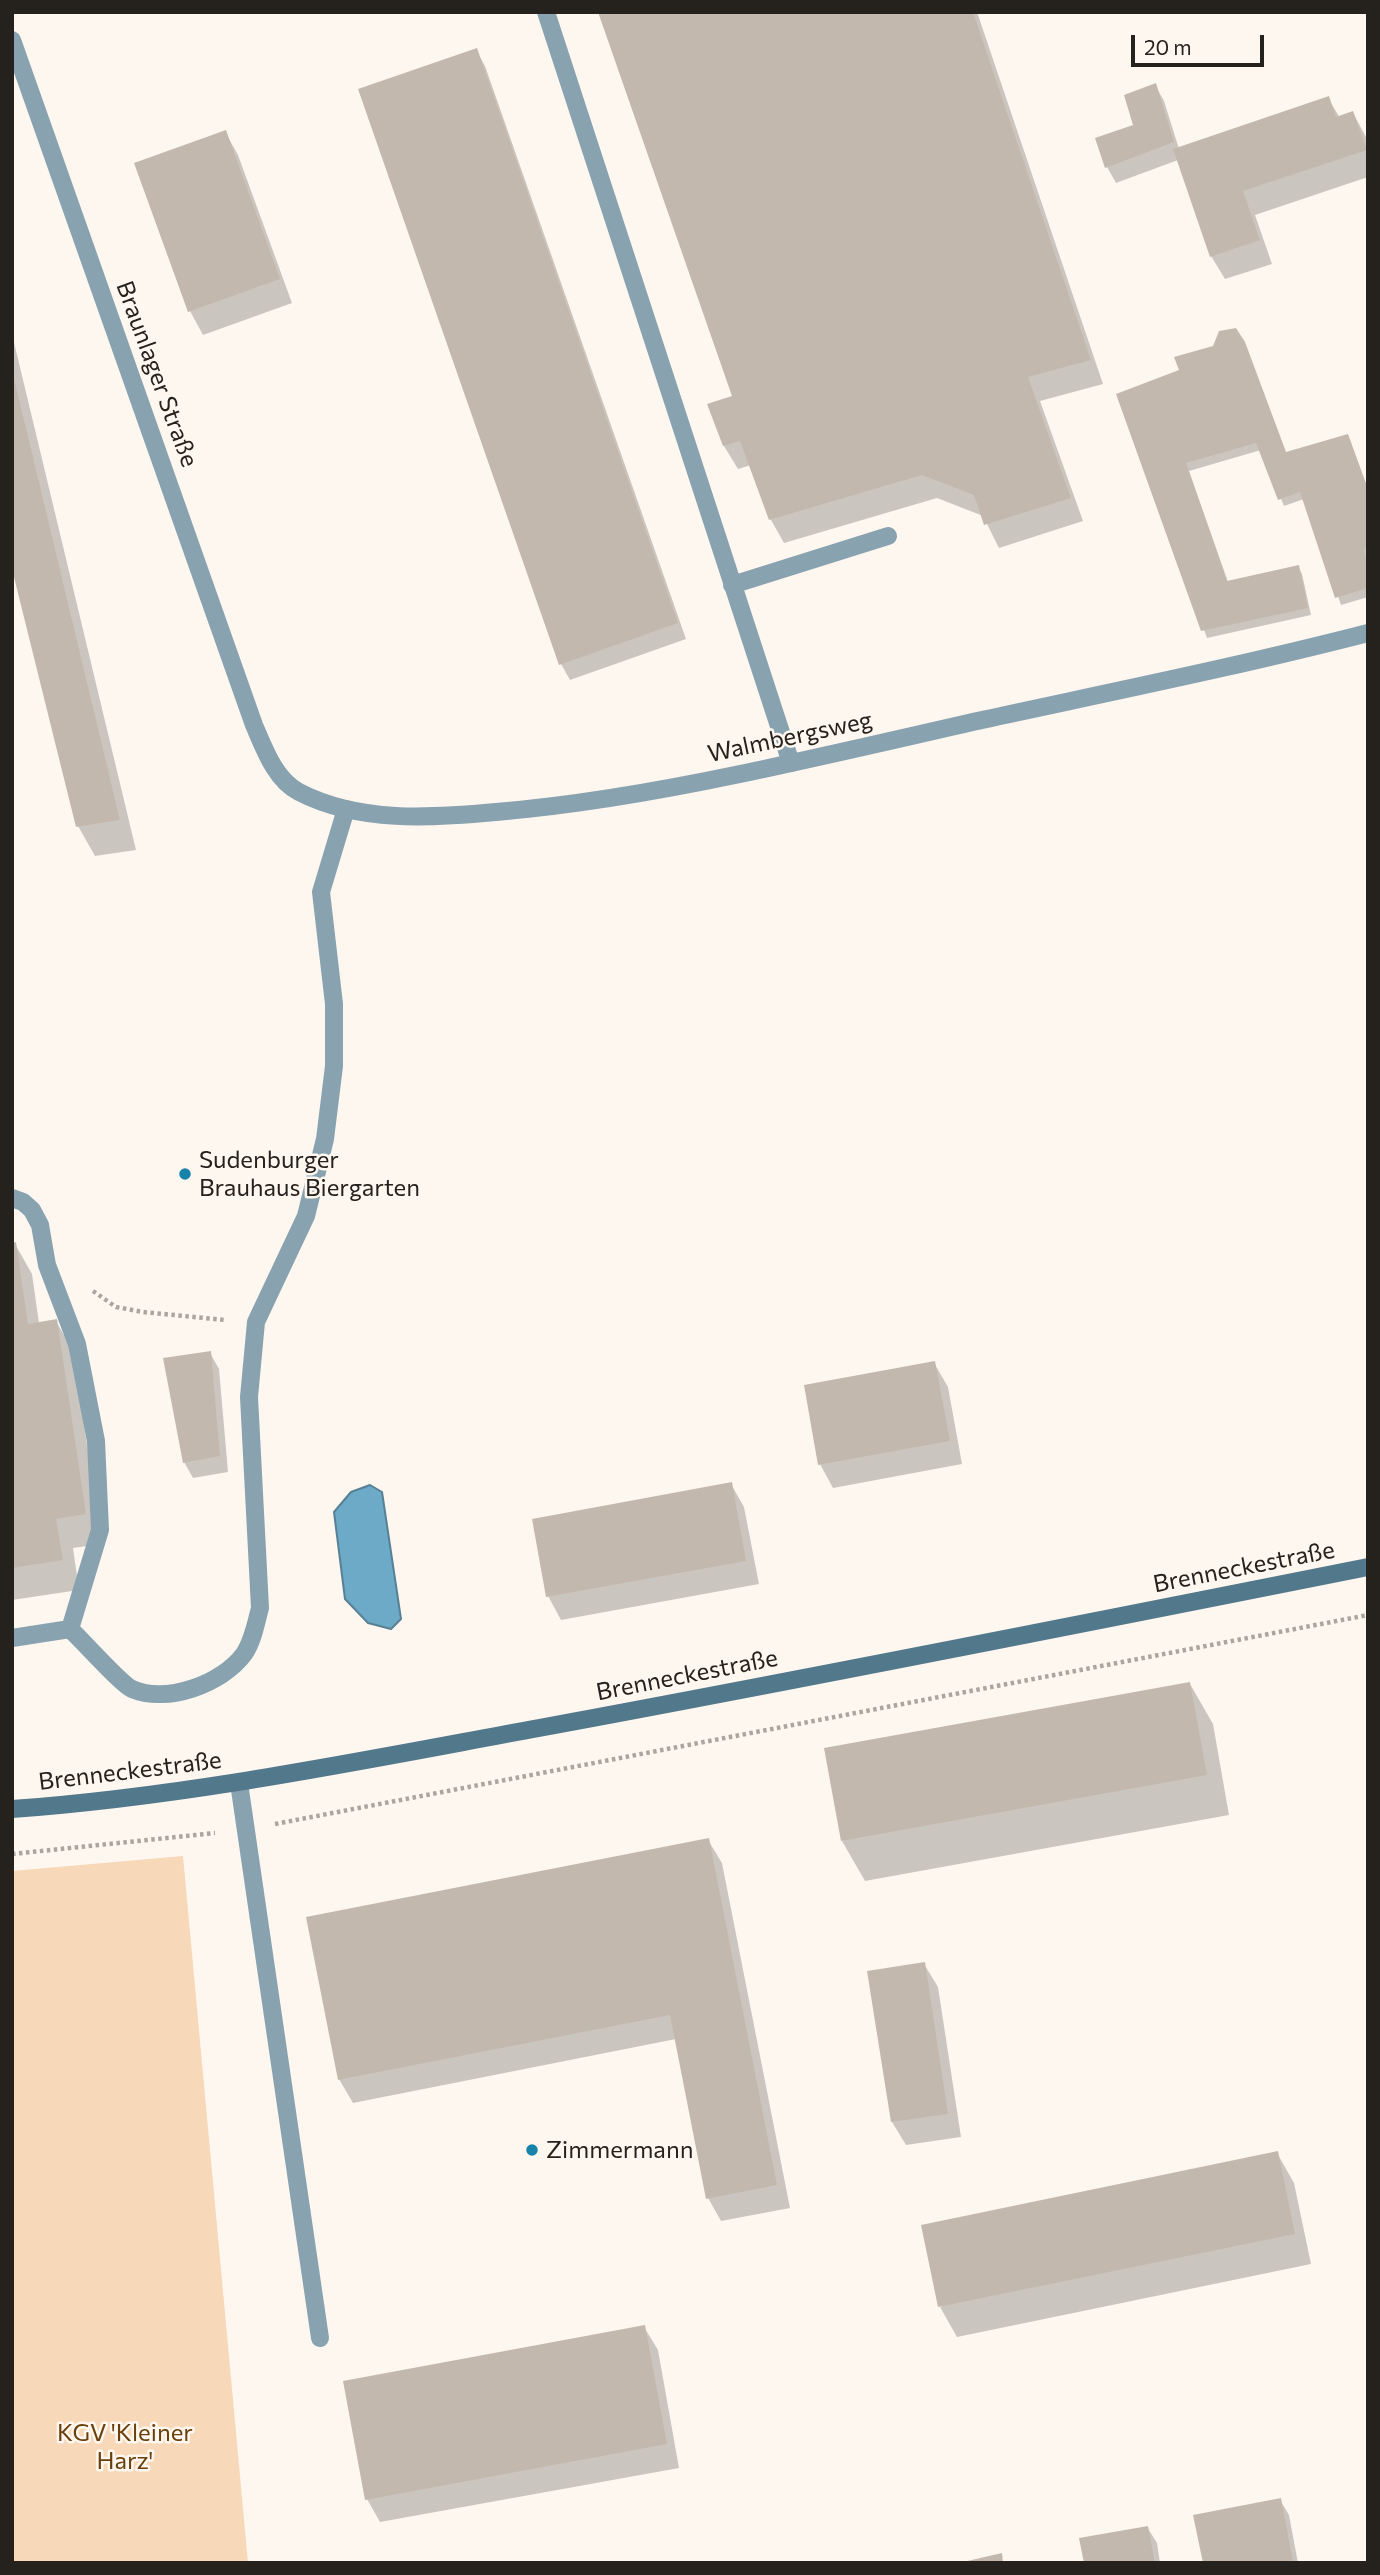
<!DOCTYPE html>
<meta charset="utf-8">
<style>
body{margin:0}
#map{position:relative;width:1380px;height:2575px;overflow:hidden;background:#fef7f0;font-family:Commissioner,sans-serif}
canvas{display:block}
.frame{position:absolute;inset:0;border:14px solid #25211d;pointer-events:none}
.scale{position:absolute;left:1131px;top:35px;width:133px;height:32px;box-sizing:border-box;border:4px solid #25211d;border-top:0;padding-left:9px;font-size:21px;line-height:24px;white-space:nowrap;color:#25211d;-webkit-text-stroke:5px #fef7f0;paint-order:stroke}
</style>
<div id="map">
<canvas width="1380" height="2575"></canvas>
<div class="frame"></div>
<div class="scale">20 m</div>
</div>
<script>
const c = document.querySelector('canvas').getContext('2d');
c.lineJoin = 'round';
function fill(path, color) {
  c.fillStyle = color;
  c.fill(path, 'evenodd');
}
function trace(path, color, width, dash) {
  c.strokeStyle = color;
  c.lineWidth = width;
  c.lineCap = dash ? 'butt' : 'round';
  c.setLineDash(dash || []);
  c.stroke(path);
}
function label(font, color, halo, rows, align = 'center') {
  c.font = font + ' Commissioner,sans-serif';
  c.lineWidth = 5;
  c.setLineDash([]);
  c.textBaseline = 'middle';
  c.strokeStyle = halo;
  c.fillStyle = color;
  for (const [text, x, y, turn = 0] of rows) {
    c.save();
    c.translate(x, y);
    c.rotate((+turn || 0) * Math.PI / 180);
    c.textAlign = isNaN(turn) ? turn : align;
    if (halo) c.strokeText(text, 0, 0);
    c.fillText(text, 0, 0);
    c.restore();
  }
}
const green = new Path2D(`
 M 183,1856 L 248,2563 L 12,2563 L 12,1871 Z`);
const water = new Path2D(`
 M 370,1485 L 382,1492 L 401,1619 L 391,1629 L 368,1623 L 345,1599 L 334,1512 L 351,1492 Z`);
const shadow = new Path2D(`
 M 600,12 L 977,12 L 1103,384 L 1040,401 L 1083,521 L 999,548 L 983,516 L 937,498 L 784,543 L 771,520 L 751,465 L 738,469 L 724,446 L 735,397 Z
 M 476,50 L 485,66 L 686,639 L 570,680 L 561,664 L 361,90 Z
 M 1155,85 L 1164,101 L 1179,149 L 1328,98 L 1340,118 L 1353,113 L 1366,137 L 1368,177 L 1255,215 L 1272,264 L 1225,279 L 1211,256 L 1178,160 L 1116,183 L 1107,167 L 1136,126 Z
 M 225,132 L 238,155 L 292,303 L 203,335 L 190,311 L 136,164 Z
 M 12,334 L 136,850 L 95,856 L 78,826 L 12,561 Z
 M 1182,371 L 1287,454 L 1347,436 L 1368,489 L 1368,597 L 1341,605 L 1304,499 L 1284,506 L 1261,450 L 1189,471 L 1228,582 L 1298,567 L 1302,574 L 1311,615 L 1207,638 L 1119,395 Z
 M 15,1244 L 32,1274 L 39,1323 L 56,1321 L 73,1351 L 102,1544 L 73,1548 L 79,1590 L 12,1600 L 12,1245 Z
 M 210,1353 L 219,1369 L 228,1472 L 193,1478 L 184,1462 Z
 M 934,1363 L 948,1387 L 962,1464 L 833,1488 L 820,1464 Z
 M 731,1484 L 744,1507 L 759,1584 L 561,1620 L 548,1596 Z
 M 1190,1684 L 1213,1724 L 1229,1815 L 865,1881 L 842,1841 Z
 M 708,1840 L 722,1863 L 790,2208 L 721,2221 L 708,2198 L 676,2039 L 353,2103 L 339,2079 Z
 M 924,1964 L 938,1987 L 961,2137 L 906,2145 L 892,2122 L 869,1972 Z
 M 1277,2153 L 1294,2183 L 1311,2264 L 957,2337 L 940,2307 Z
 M 644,2327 L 658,2350 L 679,2468 L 380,2522 L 367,2499 Z
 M 1280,2500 L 1289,2515 L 1298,2563 L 1204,2563 Z
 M 1147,2527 L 1157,2543 L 1160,2563 L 1086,2563 Z`);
const building = new Path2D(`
 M 598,12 L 973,12 L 1091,360 L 1028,377 L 1071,498 L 984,525 L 974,495 L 922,475 L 769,520 L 740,441 L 723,446 L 707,404 L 732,396 Z
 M 477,48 L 678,623 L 559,665 L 358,89 Z
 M 1156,83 L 1174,142 L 1105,168 L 1095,138 L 1133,125 L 1124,95 Z
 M 1329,96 L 1336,117 L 1353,111 L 1367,150 L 1243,191 L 1260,240 L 1210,257 L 1173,149 Z
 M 226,130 L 280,279 L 188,312 L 134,163 Z
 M 1236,328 L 1245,342 L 1286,452 L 1348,434 L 1368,489 L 1368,548 L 1364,549 L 1368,570 L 1368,588 L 1335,598 L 1300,492 L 1278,500 L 1256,443 L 1186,463 L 1227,581 L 1299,565 L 1308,608 L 1201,631 L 1116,394 L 1179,370 L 1174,357 L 1213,346 L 1219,331 Z
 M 12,374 L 13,374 L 120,820 L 76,827 L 12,569 Z
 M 16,1242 L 28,1324 L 57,1319 L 86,1514 L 56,1519 L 63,1560 L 12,1568 L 12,1243 Z
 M 211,1351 L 220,1456 L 183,1463 L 163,1358 Z
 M 935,1361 L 950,1441 L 818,1465 L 804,1385 Z
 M 732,1482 L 746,1561 L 546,1597 L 532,1519 Z
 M 1190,1682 L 1207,1775 L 841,1841 L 824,1748 Z
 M 709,1838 L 777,2185 L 706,2199 L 670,2015 L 338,2080 L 306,1917 Z
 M 925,1962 L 948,2114 L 891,2122 L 867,1971 Z
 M 1278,2151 L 1295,2234 L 938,2307 L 921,2225 Z
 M 645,2325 L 667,2444 L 365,2500 L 343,2381 Z
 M 1281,2498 L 1293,2562 L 1203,2563 L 1193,2515 Z
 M 1148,2526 L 1155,2563 L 1084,2563 L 1079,2538 Z
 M 1002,2553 L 1003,2563 L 963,2563 L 963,2562 Z`);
const path = new Path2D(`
 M 93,1291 L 116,1307 L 143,1312 L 225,1320
 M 275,1824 L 1368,1615
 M 12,1854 L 215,1833`);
const lane = new Path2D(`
 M 546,12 L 791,763
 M 732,585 L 888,536
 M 12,1198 L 23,1202 L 32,1210 L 40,1225 L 47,1265 L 77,1344 L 96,1441 L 100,1530 L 70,1629 L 12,1638
 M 70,1629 C 82,1640 121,1684 132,1689 C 167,1704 222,1684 244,1654 C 253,1641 256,1623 260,1608 L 249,1397 L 256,1322 L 306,1216 L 325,1139 L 334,1066 L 334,1004 L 321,892 L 346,809
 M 239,1783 L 320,2338`);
const street = new Path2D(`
 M 12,40 L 254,725 C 264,748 275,780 299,792 C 359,823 431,818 496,812 C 579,805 659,791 740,774 C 821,757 902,738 982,720 C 1111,692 1240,666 1368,633`);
const secondary = new Path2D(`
 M 12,1809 C 190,1796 364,1760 539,1728 C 816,1677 1092,1622 1368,1567`);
const markers = [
 [185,1174,7,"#1783ab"],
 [532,2150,7,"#1783ab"]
];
const streetNames = [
 ["Braunlager Straße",157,374,70],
 ["Walmbergsweg",790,737,-12],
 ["Brenneckestraße",1244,1567,-11],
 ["Brenneckestraße",687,1675,-11],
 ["Brenneckestraße",130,1771,-7]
];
const poiNames = [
 ["Sudenburger",199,1160],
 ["Brauhaus Biergarten",199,1188],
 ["Zimmermann",546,2150]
];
const parkNames = [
 ["KGV 'Kleiner",125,2433],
 ["Harz'",125,2461]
];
fill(green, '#f7d8b8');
fill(water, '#6caac7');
trace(water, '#578194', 2);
fill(shadow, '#0003');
fill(building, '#c3b8ad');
trace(path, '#aba59f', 4.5, [3.5, 3.5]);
trace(lane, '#88a2af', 18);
trace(street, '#88a2af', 18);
trace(secondary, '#52788b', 18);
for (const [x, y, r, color] of markers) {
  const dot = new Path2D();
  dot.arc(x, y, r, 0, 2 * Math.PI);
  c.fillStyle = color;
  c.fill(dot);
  trace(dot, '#fef7f0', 2.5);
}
label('24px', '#25211d', '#fef7f0', streetNames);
label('24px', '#25211d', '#fef7f0', poiNames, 'left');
label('24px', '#69400b', '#fef7f0', parkNames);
</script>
